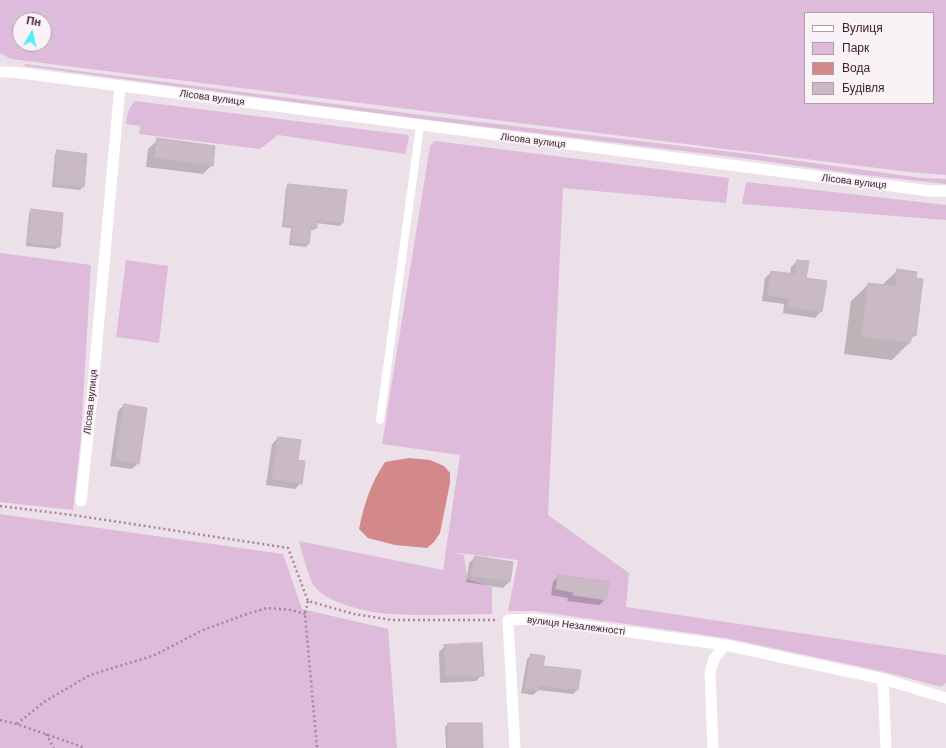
<!DOCTYPE html>
<meta charset="utf-8">
<style>
body{margin:0}
#map{position:relative;width:946px;height:748px;overflow:hidden;background:#ece1e8;font-family:Helvetica,sans-serif}
canvas{display:block}
.legend{position:absolute;left:804px;top:12px;width:130px;height:92px;box-sizing:border-box;background:#f9f2f7;border:1px solid #ae9ea7;margin:0;padding:5px 7px;list-style:none;font-size:12px;color:#3e212e}
.legend li{display:flex;align-items:center;gap:8px;height:20px}
.legend b{width:20px;border:1px solid #ae9ea7}
.north{position:absolute;left:12px;top:12px;width:40px;height:40px;box-sizing:border-box;background:#f9f2f7;border:1px solid #ae9ea7;border-radius:50%;rotate:9deg;font-size:11px;font-weight:700;line-height:16px;text-align:center;color:#3e212e}
.north::after{content:'';display:block;margin:auto;width:14px;height:18px;background:#57ebf5;clip-path:polygon(50% 0,100% 100%,50% 72%,0 100%)}
</style>
<div id="map">
<canvas width="946" height="748"></canvas>
<ul class="legend">
<li><b style="height:5px;background:#fff"></b>Вулиця</li>
<li><b style="height:11px;background:#debadb"></b>Парк</li>
<li><b style="height:11px;background:#d3888a"></b>Вода</li>
<li><b style="height:11px;background:#cabac3"></b>Будівля</li>
</ul>
<div class="north">Пн</div>
</div>
<script>
const c = document.querySelector('canvas').getContext('2d');
c.lineJoin = 'round';
function fill(path, color) {
  c.fillStyle = color;
  c.fill(path, 'evenodd');
}
function trace(path, color, width, dash) {
  c.strokeStyle = color;
  c.lineWidth = width;
  c.lineCap = dash ? 'butt' : 'round';
  c.setLineDash(dash || []);
  c.stroke(path);
}
function label(font, color, halo, rows, align = 'center') {
  c.font = font + ' Helvetica,sans-serif';
  c.lineWidth = 4;
  c.setLineDash([]);
  c.textBaseline = 'middle';
  c.strokeStyle = halo;
  c.fillStyle = color;
  for (const [text, x, y, turn = 0] of rows) {
    c.save();
    c.translate(x, y);
    c.rotate((+turn || 0) * Math.PI / 180);
    c.textAlign = isNaN(turn) ? turn : align;
    if (halo) c.strokeText(text, 0, 0);
    c.fillText(text, 0, 0);
    c.restore();
  }
}
const green = new Path2D(`
 M 0,0 L 946,0 L 946,175 L 909,172 L 11,59 L 0,53 ZM 805,13 L 933,13 L 933,103 L 805,103 ZM 20,20 L 44,20 L 44,44 L 20,44 Z
 M 25,64 L 421,115 L 748,154 L 922,178 L 946,179 L 946,184 L 863,175 L 749,159 L 421,119 L 25,66 Z
 M 135,101 L 408,135 L 409,138 L 405,154 L 278,135 L 260,149 L 139,134 L 140,126 L 126,124 C 127,114 128,108 135,101 Z
 M 435,141 L 729,178 L 726,203 L 563,188 L 548,515 L 629,573 L 626,607 L 946,655 L 946,683 L 941,687 L 885,672 L 726,638 L 534,611 L 508,611 L 518,560 L 451,552 L 464,555 L 467,579 L 492,587 L 492,614 C 459,614 424,616 391,614 C 371,613 328,604 315,587 C 309,579 302,552 299,541 L 443,570 L 460,455 L 382,444 L 430,146 Z
 M 746,182 L 946,205 L 946,220 L 742,204 Z
 M 0,253 L 91,265 L 81,436 L 73,510 L 0,502 Z
 M 126,260 L 168,266 L 159,343 L 116,337 Z
 M 0,514 L 283,554 L 302,609 L 388,629 L 397,748 L 0,748 Z`);
const water = new Path2D(`
 M 409,458 L 430,460 L 444,466 L 450,473 L 450,483 L 440,533 L 434,542 L 427,548 L 395,545 L 368,538 L 359,529 C 364,504 371,483 385,462 Z`);
const shadow = new Path2D(`
 M 158,140 L 212,165 L 203,174 L 146,167 L 148,149 Z
 M 58,151 L 83,187 L 80,190 L 52,187 L 55,154 Z
 M 289,185 L 346,191 L 342,223 L 340,226 L 316,223 L 316,228 L 313,230 L 310,230 L 308,244 L 306,247 L 289,245 L 291,228 L 282,227 L 286,188 Z
 M 32,210 L 59,246 L 56,249 L 26,246 L 29,213 Z
 M 797,261 L 821,311 L 815,318 L 783,313 L 784,304 L 762,301 L 765,278 L 771,272 L 790,275 L 791,267 Z
 M 898,270 L 915,335 L 910,340 L 909,343 L 892,360 L 844,354 L 851,301 L 869,284 L 882,285 Z
 M 124,405 L 138,463 L 132,469 L 110,466 L 118,411 Z
 M 278,438 L 297,461 L 301,483 L 295,489 L 266,485 L 272,444 Z
 M 475,557 L 512,563 L 509,582 L 503,588 L 466,582 L 469,563 Z
 M 559,576 L 605,599 L 599,605 L 567,601 L 568,598 L 551,595 L 553,582 Z
 M 445,646 L 482,675 L 476,681 L 440,683 L 439,652 Z
 M 532,655 L 542,667 L 577,690 L 573,694 L 538,690 L 533,695 L 521,693 L 527,659 Z
 M 448,724 L 482,748 L 446,748 L 445,727 Z`);
const building = new Path2D(`
 M 157,138 L 215,146 L 213,166 L 155,158 Z
 M 57,150 L 87,154 L 84,187 L 54,184 Z
 M 288,184 L 347,190 L 343,223 L 317,221 L 317,228 L 311,227 L 309,244 L 291,242 L 293,226 L 284,225 Z
 M 31,209 L 63,213 L 60,247 L 28,243 Z
 M 797,260 L 809,261 L 806,278 L 827,281 L 822,312 L 788,307 L 789,299 L 767,295 L 771,271 L 795,274 Z
 M 897,269 L 917,272 L 916,278 L 923,279 L 916,336 L 912,335 L 910,343 L 861,337 L 868,283 L 895,286 Z
 M 124,404 L 147,408 L 139,464 L 115,460 Z
 M 278,437 L 301,440 L 298,460 L 305,461 L 302,484 L 272,479 Z
 M 475,556 L 513,562 L 510,582 L 471,576 Z
 M 558,575 L 609,582 L 606,600 L 573,595 L 573,592 L 556,589 Z
 M 482,643 L 484,676 L 446,677 L 444,645 Z
 M 531,654 L 545,656 L 543,666 L 581,670 L 578,690 L 539,686 L 538,691 L 525,688 Z
 M 448,723 L 482,723 L 483,748 L 448,748 Z`);
const path = new Path2D(`
 M 0,506 L 80,516 L 288,548 L 308,601 L 354,614 L 392,620 L 495,620
 M 308,601 L 305,614 L 317,748
 M 0,720 L 17,724 L 85,748
 M 17,724 L 44,702 L 90,675 L 155,655 L 203,630 L 247,614 L 267,608 L 291,610 L 305,614
 M 46,734 L 54,748`);
const service = new Path2D(`
 M 380,420 L 420,126`);
const minor = new Path2D(`
 M 81,501 L 92,397 L 120,86
 M 883,679 L 886,748
 M 515,748 L 508,620 L 533,619 L 725,645 L 883,679 L 946,698
 M 713,748 L 710,672 L 714,659 L 725,645`);
const tertiary = new Path2D(`
 M 0,72 L 13,72 L 930,191 L 946,191`);
const streetNames = [
 ["Лісова вулиця",212,98,8],
 ["Лісова вулиця",533,141,7],
 ["Лісова вулиця",854,182,7],
 ["Лісова вулиця",91,402,-84],
 ["вулиця Незалежності",576,626,7]
];
fill(green, '#debadb');
fill(water, '#d3888a');
fill(shadow, '#0003');
fill(building, '#cabac3');
trace(building, '#c6b4bf', 1);
trace(path, '#b18199', 2.5, [2, 3]);
trace(service, '#fff', 8);
trace(minor, '#fff', 11);
trace(tertiary, '#fff', 11);
label('10px', '#3e212e', '#f9f2f7', streetNames);
</script>
